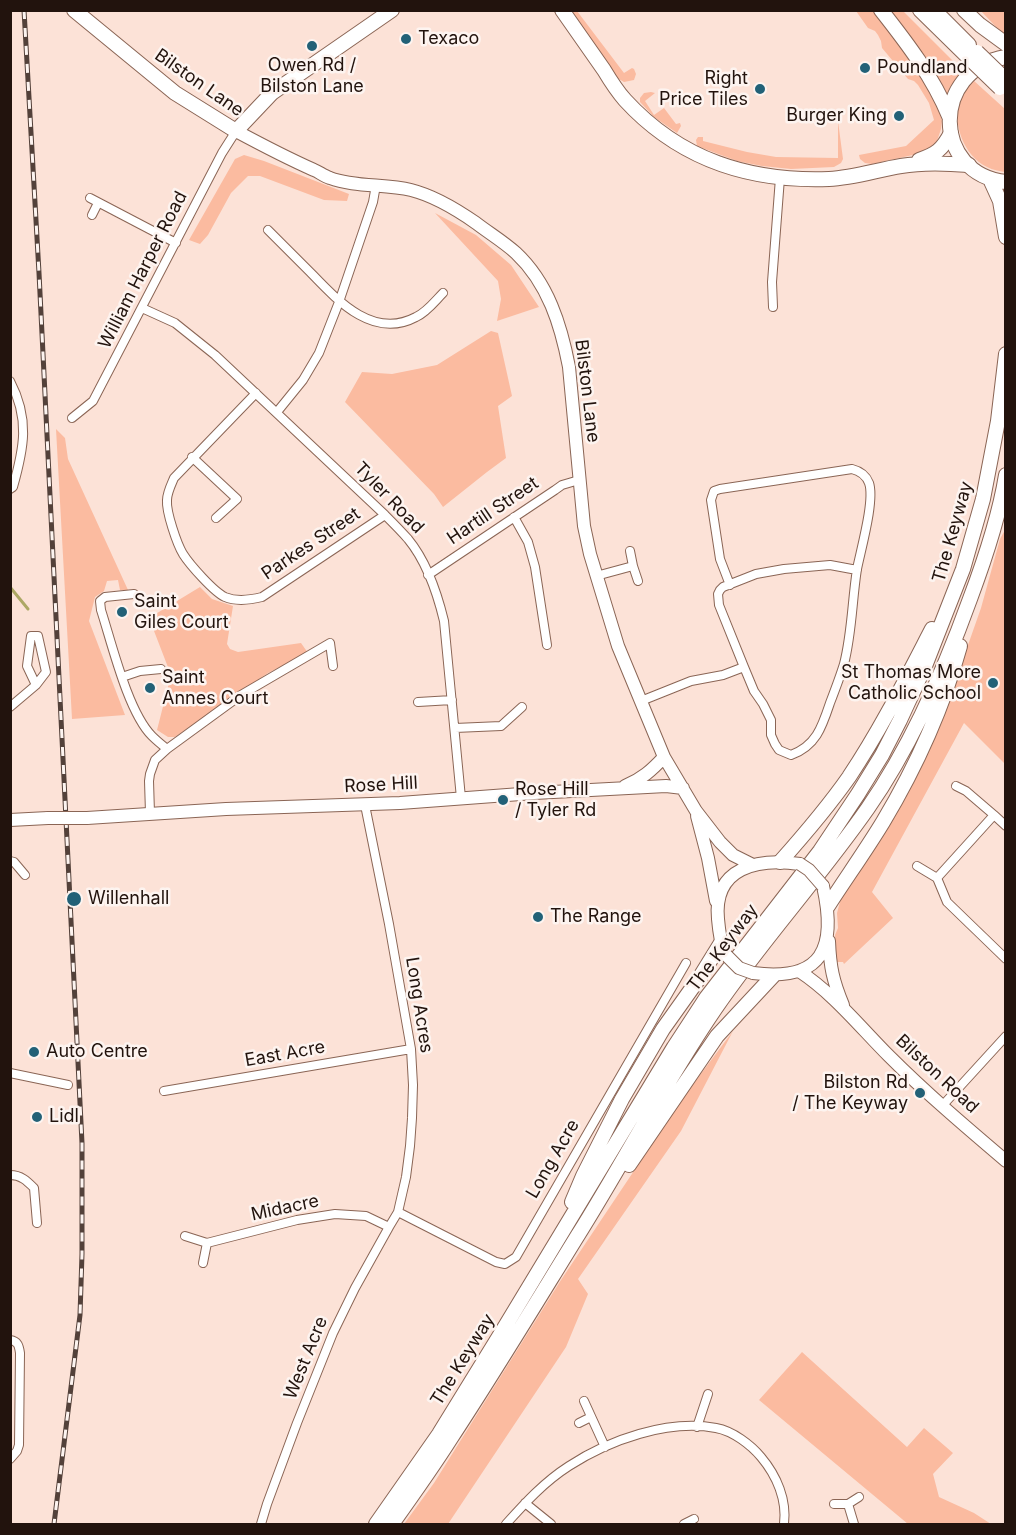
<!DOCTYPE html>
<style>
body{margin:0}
#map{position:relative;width:1016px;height:1535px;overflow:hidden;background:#fce2d7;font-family:Inter,sans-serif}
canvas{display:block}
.frame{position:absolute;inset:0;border:12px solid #22130d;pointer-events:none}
</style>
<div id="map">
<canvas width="1016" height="1535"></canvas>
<div class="frame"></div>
</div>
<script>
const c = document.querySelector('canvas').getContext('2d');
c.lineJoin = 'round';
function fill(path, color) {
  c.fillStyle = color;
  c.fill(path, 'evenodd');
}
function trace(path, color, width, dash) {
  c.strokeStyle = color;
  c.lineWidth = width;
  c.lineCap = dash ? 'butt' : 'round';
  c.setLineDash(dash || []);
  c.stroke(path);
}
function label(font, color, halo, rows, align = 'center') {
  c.font = font + ' Inter,sans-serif';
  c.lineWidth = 5;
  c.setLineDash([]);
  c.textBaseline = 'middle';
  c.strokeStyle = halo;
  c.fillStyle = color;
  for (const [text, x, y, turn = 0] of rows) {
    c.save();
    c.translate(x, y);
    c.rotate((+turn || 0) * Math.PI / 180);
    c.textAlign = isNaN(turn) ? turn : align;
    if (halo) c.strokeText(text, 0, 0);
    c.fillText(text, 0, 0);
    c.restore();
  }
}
const green = new Path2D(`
 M 571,11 L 577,11 L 624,73 L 632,68 L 634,69 L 636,74 L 634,80 L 624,82 L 617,78 Z
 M 856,11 L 875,11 L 921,73 L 940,112 L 942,121 L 941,129 L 937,141 L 929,150 L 922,153 L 872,164 L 865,163 L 860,159 L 859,155 L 906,146 L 934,120 L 929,103 L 918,85 L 914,81 L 908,79 L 882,48 L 881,41 L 878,35 L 875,31 L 868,28 Z
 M 885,11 L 903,11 L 963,71 L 958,77 L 948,104 Z
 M 981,11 L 1005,11 L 1005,34 L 998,29 Z
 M 973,80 L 1005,109 L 1005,172 C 999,171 993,170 987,167 C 964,156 952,124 960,101 C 963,93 968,87 973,80 Z
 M 651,92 L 655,93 L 645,101 L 654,115 L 664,108 L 676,124 L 680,123 L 681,126 L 677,133 L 654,117 L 640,102 L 640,98 L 644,93 Z
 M 838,121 L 843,159 L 841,163 L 834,167 L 791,169 L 762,166 L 737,161 L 697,146 L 696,140 L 698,137 L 703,137 L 703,141 L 747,152 L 776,157 L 838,158 Z
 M 244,155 L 264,161 L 349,194 L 347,201 L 324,200 L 260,176 L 248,176 L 231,193 L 208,235 L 200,244 L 189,240 L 235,159 Z
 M 435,213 L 476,235 L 511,265 L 539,307 L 497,321 L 501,299 L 498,281 Z
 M 491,331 L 498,333 L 512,396 L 498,406 L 506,458 L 487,472 L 443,507 L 434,494 L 345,402 L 362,372 L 392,374 L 437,365 Z
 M 56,429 L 65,438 L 68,459 L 128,590 L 120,590 L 118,580 L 107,581 L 104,591 L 95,597 L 89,621 L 125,715 L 72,719 Z
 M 1005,530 L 1005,764 L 964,723 L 872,892 L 893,918 L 844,964 L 843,962 L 836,962 L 835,935 L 838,928 L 837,913 L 841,898 L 955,682 L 981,608 L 1000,539 Z
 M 200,587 L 212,599 L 233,606 L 227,644 L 230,649 L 238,652 L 301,643 L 308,653 L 268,673 L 175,737 L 168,737 L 157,730 L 171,675 L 149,618 Z
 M 733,1031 L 681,1131 L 578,1279 L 588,1294 L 566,1347 L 448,1524 L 404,1524 L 434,1483 L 561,1280 L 682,1099 Z
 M 802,1352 L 907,1447 L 924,1428 L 953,1453 L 933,1474 L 939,1497 L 974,1513 L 991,1524 L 908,1524 L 759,1400 Z`);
const stream = new Path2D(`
 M 10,587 L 28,609`);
const minor = new Path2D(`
 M 90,198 L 176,243
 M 92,215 L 98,203
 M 268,230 C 282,244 296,258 310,272 C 337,300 373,340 416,317 C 427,312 435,301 443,293
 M 773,307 L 772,282 L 780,178
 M 142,308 L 175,323 L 215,355 L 385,515 C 393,523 401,531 408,539 C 427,562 437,592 444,621 L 461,798
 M 10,381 C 30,419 24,448 13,487 L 10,489
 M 256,393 L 174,478 C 171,485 167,493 167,500 C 166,512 177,544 183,554 C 190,565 214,592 225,597 C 237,602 250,600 262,597 L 385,515
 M 277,412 L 303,380 L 319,353 L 339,302 L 373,202 L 376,185
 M 72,418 L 93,401 L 222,153 L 236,131
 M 192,457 L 237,499 L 216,518
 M 514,517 L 528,542 L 535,567 L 547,645
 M 633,566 L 638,581
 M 428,575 L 555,490 L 562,485 L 579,480
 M 596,576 L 633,566 L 630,551
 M 730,585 L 720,559 L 711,500 L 714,491 L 720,489 L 852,469 C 860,471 866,475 869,483 C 875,500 861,549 857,569 C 852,601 852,633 844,664 C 840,677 835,690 830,703 C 822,727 816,746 791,755 L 779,750 L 775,744 L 771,735 L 771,720 L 763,704 L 754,691 L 744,667 L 719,605 L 718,594 L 720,590 L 723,587 L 756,574 L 784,569 L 830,565 L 857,570
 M 134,594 L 105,597 L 100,601 L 101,610 C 112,644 128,712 152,736 C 157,741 162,745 167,749
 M 122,677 L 140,671 L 161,669
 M 641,701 L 691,681 L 723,675 L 744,667
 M 418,702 L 452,700
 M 10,707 L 36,685 L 46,672 L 38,636 L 31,636 L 27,666 L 36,685
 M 455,728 L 501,726 L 522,707
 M 956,786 L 966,791 L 994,815
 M 150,813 L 149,781 L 150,774 L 155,760 L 167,749 L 241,695 L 330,643 L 333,666
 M 1006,826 L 994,815 L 937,878 L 947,902 L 1006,959
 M 10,861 L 14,862 L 25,875
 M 917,866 L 937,878
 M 10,1073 L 68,1085
 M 164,1091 L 411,1049
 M 943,1105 L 1006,1036
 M 10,1175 C 21,1175 27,1181 34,1188 L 37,1223
 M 398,1212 L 496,1262 L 505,1264 L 516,1257 L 686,963
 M 185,1236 L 207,1243
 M 203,1263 L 207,1243 L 297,1220 L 335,1214 L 366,1216 L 389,1227
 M 10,1340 C 18,1341 19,1346 20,1353 L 19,1445 L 17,1451 L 10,1459
 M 584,1401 L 605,1447
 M 579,1423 L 591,1417
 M 697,1427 L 708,1394
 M 525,1503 L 551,1524
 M 834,1504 L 848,1504 L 859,1497
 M 848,1504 L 854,1524
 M 261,1524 L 267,1504 L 297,1423 L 333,1333 L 355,1288 L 389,1227 L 398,1212 L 406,1177 L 410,1146 L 412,1118 L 413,1085 L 411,1049 L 389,924 L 365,805
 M 506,1524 C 525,1503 544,1482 569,1466 C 609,1440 668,1419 716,1428 C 733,1431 751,1445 761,1457 C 777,1476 787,1500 784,1524
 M 684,1524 L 694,1519`);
const secondary = new Path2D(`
 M 236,131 C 262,145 287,158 314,170 C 319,172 324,176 330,178 C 354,187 385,184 411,190 C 435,196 456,209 476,223 C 489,233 504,242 516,253 C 548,283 561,325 569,367 L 584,526 L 590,554 L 618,646 L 664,757 L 696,811 L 720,842 L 733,855 L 753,865
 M 625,786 C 642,779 652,770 664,757
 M 697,816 L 708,858 L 716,901
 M 87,818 L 226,809 L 400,803 L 534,793 L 666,786 L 683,788
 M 10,820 L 48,818
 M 829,941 C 830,967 833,981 843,1005
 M 724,951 C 720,941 719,930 718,919 C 713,867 758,858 800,864
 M 799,971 C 834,994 860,1027 889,1056 C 926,1093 966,1127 1006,1161
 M 753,973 C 823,982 837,948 823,886`);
const primary = new Path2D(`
 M 74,10 L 175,93 L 236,131 L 272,93 L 392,10
 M 562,10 C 576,30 590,50 604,70 C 610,80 617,91 625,100 C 680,160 749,182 829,179 C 853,178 877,170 901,166 C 923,162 946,163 969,165
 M 919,160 C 936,154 942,150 951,133`);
const trunk = new Path2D(`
 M 881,10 C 907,43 933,77 949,116
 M 920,10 L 970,59
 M 934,10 L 969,45
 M 964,10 L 980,25 L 1006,44
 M 1006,57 C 930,70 932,174 1006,182
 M 990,179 L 1000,201 L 1006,237
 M 780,862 C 804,835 828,807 849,777 C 881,729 906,679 932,629
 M 828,906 C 846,878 866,850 883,822 C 916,767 943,707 960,646
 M 629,1165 L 717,1036 L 773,976
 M 572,1202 L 583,1176 L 622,1099 L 663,1029 L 700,977 L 721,943
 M 376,1524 L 439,1434 L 500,1335 L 674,1047 L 706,998 L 820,851 L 858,794 L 882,755 L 900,720 L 925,666 L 963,569 L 983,499 L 998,421 L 1006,354
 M 392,1524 C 412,1496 432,1468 451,1438 C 495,1371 536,1303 578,1235 C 625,1160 665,1082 715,1009 C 762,940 820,877 868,808 C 911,746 944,671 970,599 C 985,559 999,518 1006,475`);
const rail = new Path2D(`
 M 24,10 L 39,273 L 82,1143 L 82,1254 L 80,1315 L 54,1524`);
const secondaryBridge = new Path2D(`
 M 48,818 L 87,818
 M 800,864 L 809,870 L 823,886
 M 726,955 L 739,968 L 753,973`);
const trunkBridge = new Path2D(`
 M 977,52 L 1006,80
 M 970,59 L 1000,88`);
const markers = [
 [406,39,6,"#226177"],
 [312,46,6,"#226177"],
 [865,68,6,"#226177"],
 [760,89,6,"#226177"],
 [899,116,6,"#226177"],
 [122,612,6,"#226177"],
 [993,683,6,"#226177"],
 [150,688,6,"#226177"],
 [503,800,6,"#226177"],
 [74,899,8,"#226177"],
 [538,917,6,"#226177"],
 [34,1052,6,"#226177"],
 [920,1093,6,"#226177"],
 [37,1117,6,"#226177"]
];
const poiNames = [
 ["Texaco",418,39],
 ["Owen Rd /",312,66,"center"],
 ["Bilston Lane",312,87,"center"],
 ["Poundland",877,68],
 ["Right",748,79,"right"],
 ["Price Tiles",748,100,"right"],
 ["Burger King",887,116,"right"],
 ["Saint",134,602],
 ["Giles Court",134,623],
 ["St Thomas More",981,673,"right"],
 ["Catholic School",981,694,"right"],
 ["Saint",162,678],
 ["Annes Court",162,699],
 ["Rose Hill",515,790],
 ["/ Tyler Rd",515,811],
 ["Willenhall",88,899],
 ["The Range",550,917],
 ["Auto Centre",46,1052],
 ["Bilston Rd",908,1083,"right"],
 ["/ The Keyway",908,1104,"right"],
 ["Lidl",49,1117]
];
const streetNames = [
 ["Bilston Lane",199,83,35],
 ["William Harper Road",143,270,-63],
 ["Bilston Lane",587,391,83],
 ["Tyler Road",389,498,46],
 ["Hartill Street",493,511,-34],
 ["The Keyway",953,532,-74],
 ["Parkes Street",311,544,-34],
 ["Rose Hill",381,785,-3],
 ["The Keyway",723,948,-53],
 ["Long Acres",419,1005,81],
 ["East Acre",285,1054,-10],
 ["Bilston Road",937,1074,43],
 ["Long Acre",553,1159,-60],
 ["Midacre",285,1208,-12],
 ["West Acre",306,1358,-68],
 ["The Keyway",463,1360,-58]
];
fill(green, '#fbbba0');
trace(stream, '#aca764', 3);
trace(minor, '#8a6555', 10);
trace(secondary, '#8a6555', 14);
trace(primary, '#8a6555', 16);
trace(trunk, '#8a6555', 16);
trace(minor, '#fff', 8);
trace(secondary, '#fff', 12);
trace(primary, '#fff', 14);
trace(trunk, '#fff', 14);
trace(rail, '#53413a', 5);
trace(rail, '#fdf4f0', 3, [9]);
trace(secondaryBridge, '#8a6555', 14, []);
trace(trunkBridge, '#8a6555', 16, []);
trace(secondaryBridge, '#fff', 12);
trace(trunkBridge, '#fff', 14);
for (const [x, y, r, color] of markers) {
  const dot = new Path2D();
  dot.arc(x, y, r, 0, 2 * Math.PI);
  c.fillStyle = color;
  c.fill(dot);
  trace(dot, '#fdf4f0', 2);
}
label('18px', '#22130d', '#fdf4f0', poiNames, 'left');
label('18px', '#22130d', '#fdf4f0', streetNames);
</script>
